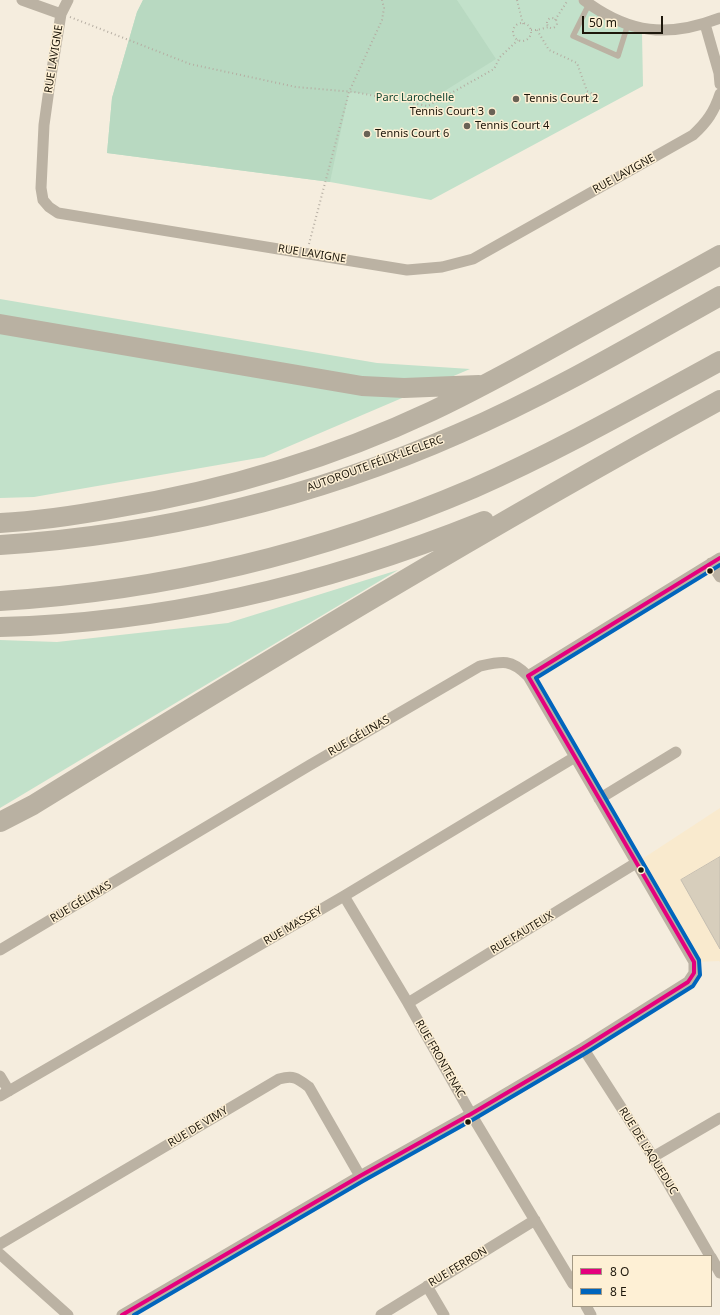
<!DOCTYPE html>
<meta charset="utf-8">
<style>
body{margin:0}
#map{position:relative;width:720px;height:1315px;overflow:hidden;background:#f5edde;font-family:"Noto Sans",sans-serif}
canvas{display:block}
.legend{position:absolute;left:572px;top:1255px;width:140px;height:52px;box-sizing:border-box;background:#fef0d5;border:1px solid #a49984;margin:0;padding:5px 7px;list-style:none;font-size:12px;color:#1d170b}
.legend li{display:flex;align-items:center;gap:8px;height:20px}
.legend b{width:20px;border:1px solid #a49984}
.scale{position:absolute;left:582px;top:16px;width:81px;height:18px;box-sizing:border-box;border:2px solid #1d170b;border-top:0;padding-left:5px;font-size:12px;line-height:14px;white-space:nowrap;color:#1d170b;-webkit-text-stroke:3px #fef0d5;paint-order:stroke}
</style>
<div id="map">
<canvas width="720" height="1315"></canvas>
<ul class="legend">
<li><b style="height:5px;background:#e5007d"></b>8 O</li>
<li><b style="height:5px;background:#0065bd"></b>8 E</li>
</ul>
<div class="scale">50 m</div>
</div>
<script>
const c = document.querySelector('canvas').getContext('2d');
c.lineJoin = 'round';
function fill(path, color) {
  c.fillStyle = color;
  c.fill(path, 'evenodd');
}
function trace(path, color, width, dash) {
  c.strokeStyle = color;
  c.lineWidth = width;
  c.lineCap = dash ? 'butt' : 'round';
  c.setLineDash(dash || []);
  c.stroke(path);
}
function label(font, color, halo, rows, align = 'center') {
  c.font = font + ' "Noto Sans",sans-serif';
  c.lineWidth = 3;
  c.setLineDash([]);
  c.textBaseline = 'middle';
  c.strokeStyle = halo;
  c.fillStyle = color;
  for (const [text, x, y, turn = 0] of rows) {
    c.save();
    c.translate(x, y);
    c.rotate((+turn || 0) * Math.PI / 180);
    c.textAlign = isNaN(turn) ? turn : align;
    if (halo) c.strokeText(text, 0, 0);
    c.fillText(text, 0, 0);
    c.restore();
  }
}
const built = new Path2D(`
 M 720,808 L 720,962 L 719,961 L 694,962 L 636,863 Z`);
const green = new Path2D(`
 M 143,0 L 578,0 L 592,11 L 642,33 L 643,86 L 431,200 L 330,182 L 107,153 L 112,98 L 137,12 Z
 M 0,299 L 377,363 L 470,369 L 264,457 L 34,497 L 0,498 Z
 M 398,570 L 0,808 L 0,640 L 57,642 L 228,623 Z`);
const forest = new Path2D(`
 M 143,0 L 457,0 L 496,59 L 430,100 L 349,92 L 330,182 L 107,153 L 112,98 L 137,12 Z`);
const building = new Path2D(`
 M 720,857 L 720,949 L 681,880 Z`);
const path = new Path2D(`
 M 517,0 L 523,24
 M 70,17 L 190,64 L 296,87 L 354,92 L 428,106 L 494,69 L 500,57 L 518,40
 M547 23a5 5 0 1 1 10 0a5 5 0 1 1-10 0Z
 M 555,20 L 568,0
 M513 32a9 9 0 1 1 18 0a9 9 0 1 1-18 0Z
 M 531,30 L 537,30 L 549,27
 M 537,30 L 549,50 L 577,63 L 587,91 L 597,96
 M 309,244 L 349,92 L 382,20 L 384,8 L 382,0`);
const service = new Path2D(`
 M 589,4 L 573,36 L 618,56 L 628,24`);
const minor = new Path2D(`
 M 22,0 L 61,14
 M 68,0 L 61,14 L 50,82 L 44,125 L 41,188 L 43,200 L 49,207 L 58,213 L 407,270 L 442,267 L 473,259 L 693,135 C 707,122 714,112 720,94
 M 584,0 C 629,34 668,38 720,18
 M 705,24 L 719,73 L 720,84
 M 711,563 L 720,577
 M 528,676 L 720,558
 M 599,799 L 676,752
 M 344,896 L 408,1003 L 471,1114 L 573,1284
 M 0,950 L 310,765 L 480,666 C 503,661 511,659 528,676 L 694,962 L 694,973 L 688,982 L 583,1048 L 471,1114 L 360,1176 L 122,1315
 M 408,1003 L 636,863
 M 583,1048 L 653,1157 L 710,1256
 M 0,1076 L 9,1091
 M 0,1096 L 344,896 L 575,757
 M 653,1157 L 720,1118
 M 0,1244 L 279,1079 C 294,1075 297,1078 309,1087 L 360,1176
 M 0,1254 L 68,1315
 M 711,1257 L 720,1273
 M 427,1286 L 444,1315
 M 586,1306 L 591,1315
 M 381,1315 L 535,1220`);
const motorway = new Path2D(`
 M 0,324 L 362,386 L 404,388 L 479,385
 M 0,523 C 39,521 78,515 116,508 C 225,490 332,458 432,411 C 476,390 520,366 563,342 C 615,313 668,284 720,255
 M 0,545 C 158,535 316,497 460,433 C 550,394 634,344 720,296
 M 0,601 C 163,591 324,552 474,488 C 558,451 639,405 720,361
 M 0,627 C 166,623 330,583 484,521
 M 0,822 L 33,805 C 260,665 487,527 720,400`);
const bus1 = new Path2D(`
 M 122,1315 L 360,1176 L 471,1114 L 583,1048 L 688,982 L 694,973 L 694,962 L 528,676 L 720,558`);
const bus2 = new Path2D(`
 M 134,1315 L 363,1181 L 474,1119 L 586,1053 L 693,986 L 700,975 L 699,960 L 536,678 L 720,565`);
const markers = [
 [516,99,4,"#696255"],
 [492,112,4,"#696255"],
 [467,126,4,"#696255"],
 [367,134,4,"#696255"],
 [710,571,3.5,"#1d170b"],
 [641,870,3.5,"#1d170b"],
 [468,1122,3.5,"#1d170b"]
];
const streetNames = [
 ["RUE LAVIGNE",54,59,-81],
 ["RUE LAVIGNE",624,174,-29],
 ["RUE LAVIGNE",312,254,9],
 ["AUTOROUTE FÉLIX-LECLERC",375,464,-20],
 ["RUE GÉLINAS",359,736,-30],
 ["RUE GÉLINAS",81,902,-31],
 ["RUE MASSEY",293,926,-30],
 ["RUE FAUTEUX",522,933,-31],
 ["RUE FRONTENAC",440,1059,60],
 ["RUE DE VIMY",198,1127,-31],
 ["RUE DE L'AQUEDUC",648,1151,58],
 ["RUE FERRON",458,1267,-31]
];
const parkNames = [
 ["Parc Larochelle",415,98]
];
const poiNames = [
 ["Tennis Court 2",524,99],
 ["Tennis Court 3",484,112,"right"],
 ["Tennis Court 4",475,126],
 ["Tennis Court 6",375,134]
];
fill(built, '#f9eace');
fill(green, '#c2e1ca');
fill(forest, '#b8d9c1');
fill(building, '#d7cebc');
trace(building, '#c5beb1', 1);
trace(path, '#b5ada2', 2, [1, 3]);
trace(service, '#bbb2a3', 5.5);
trace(minor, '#bbb2a3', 11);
trace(motorway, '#b9b1a2', 20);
trace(bus1, '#e5007d', 4);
trace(bus2, '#0065bd', 4);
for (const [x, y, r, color] of markers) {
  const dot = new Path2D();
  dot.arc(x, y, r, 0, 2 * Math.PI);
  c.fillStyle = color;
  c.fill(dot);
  trace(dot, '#fef0d5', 1.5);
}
label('11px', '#1d170b', '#fef0d5', streetNames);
label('11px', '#124732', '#fef0d5', parkNames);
label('11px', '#1d170b', '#fef0d5', poiNames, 'left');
</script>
